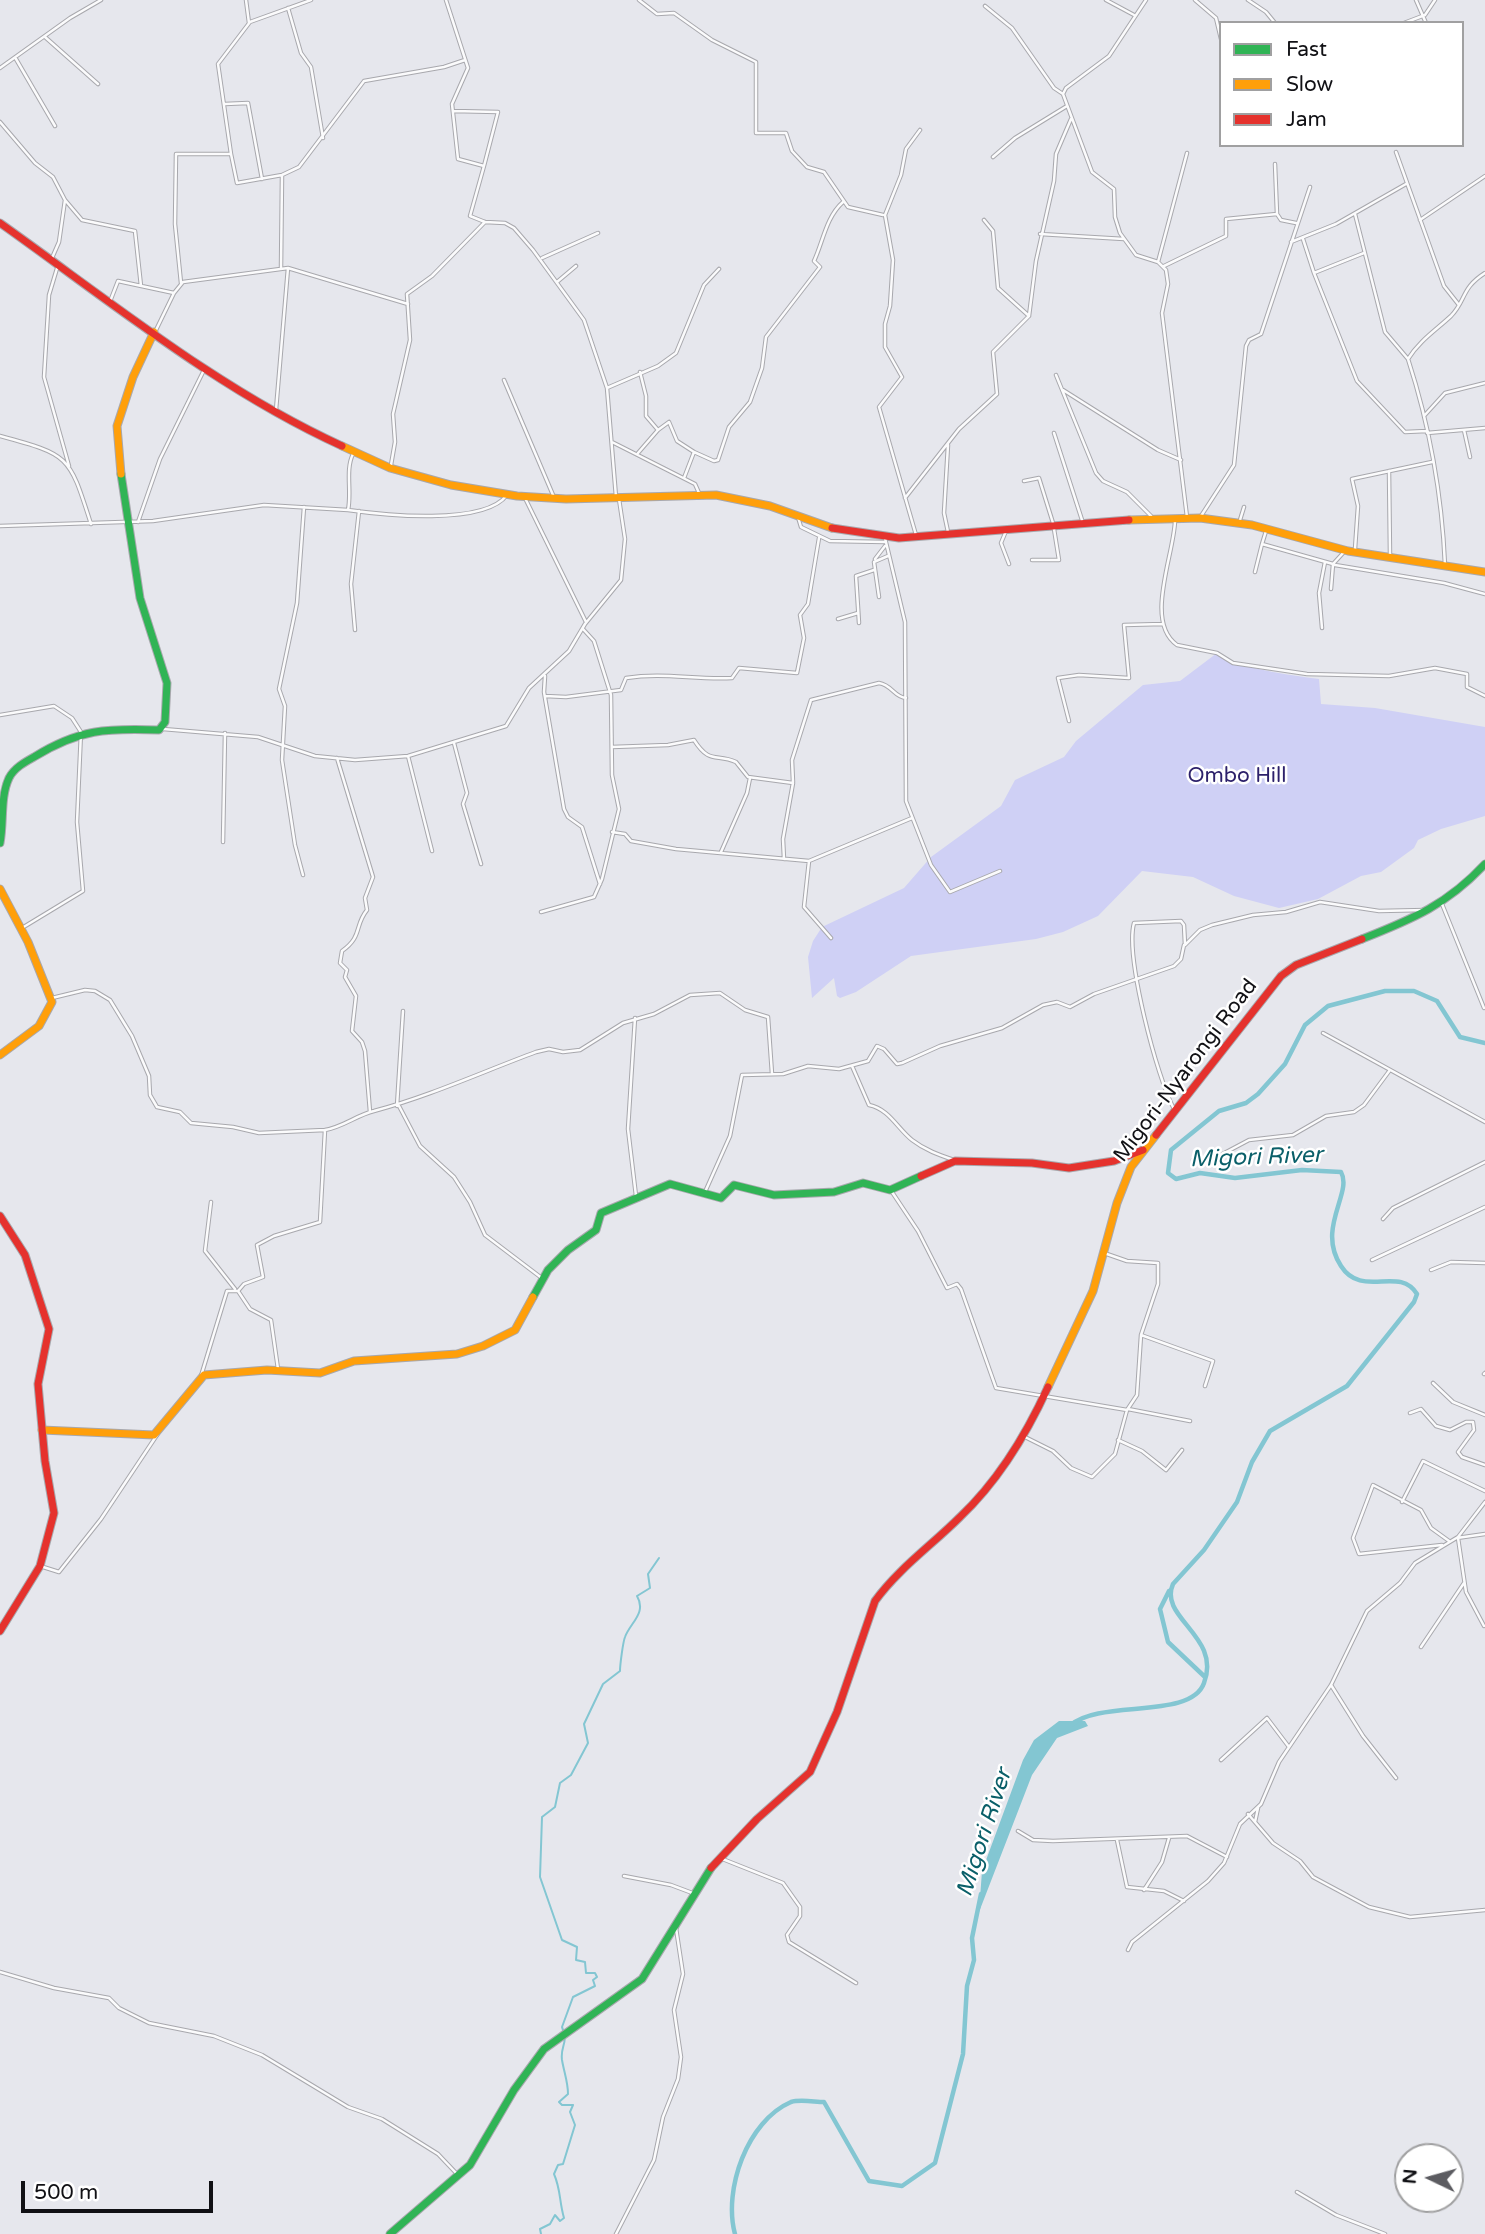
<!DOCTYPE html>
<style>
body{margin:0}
#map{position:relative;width:1485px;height:2234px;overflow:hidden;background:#e6e7ed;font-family:"Varela Round",sans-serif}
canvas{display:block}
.legend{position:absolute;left:1219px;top:21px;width:245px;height:126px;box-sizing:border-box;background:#fff;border:2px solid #a0a0a1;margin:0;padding:9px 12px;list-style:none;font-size:21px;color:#111115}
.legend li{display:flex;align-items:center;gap:14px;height:35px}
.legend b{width:35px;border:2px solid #a0a0a1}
.north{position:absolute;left:1394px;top:2143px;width:70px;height:70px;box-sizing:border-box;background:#fff;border:2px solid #a0a0a1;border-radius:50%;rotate:275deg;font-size:19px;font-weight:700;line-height:28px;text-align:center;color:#111115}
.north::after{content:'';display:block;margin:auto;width:24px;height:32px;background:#5c5c61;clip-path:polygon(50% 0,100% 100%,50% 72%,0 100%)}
.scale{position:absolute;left:21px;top:2181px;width:192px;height:32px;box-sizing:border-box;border:4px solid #111115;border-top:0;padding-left:9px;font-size:21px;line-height:24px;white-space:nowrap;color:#111115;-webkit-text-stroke:5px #fff;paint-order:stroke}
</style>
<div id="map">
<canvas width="1485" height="2234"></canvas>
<ul class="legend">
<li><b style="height:9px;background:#30b455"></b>Fast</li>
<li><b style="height:9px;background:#ff9f0a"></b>Slow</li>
<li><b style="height:9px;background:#e5322d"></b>Jam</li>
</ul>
<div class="north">N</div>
<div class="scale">500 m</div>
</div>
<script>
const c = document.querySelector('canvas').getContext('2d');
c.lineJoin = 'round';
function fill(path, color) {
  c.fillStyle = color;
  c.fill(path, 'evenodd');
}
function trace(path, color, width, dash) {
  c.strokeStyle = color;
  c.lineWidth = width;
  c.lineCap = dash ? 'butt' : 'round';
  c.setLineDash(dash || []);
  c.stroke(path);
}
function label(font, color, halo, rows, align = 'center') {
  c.font = font + ' "Varela Round",sans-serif';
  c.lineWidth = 5;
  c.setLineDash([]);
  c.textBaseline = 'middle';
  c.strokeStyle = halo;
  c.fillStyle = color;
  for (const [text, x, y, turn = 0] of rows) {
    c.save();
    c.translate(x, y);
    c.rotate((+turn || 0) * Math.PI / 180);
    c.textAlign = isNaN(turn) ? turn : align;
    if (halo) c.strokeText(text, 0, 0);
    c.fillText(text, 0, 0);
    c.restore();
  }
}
const green = new Path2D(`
 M 1217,653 C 1240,669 1290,675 1319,679 L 1321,704 L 1375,708 L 1485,727 L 1485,816 L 1441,829 L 1418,840 L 1414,848 L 1381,872 L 1361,876 L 1318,899 L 1279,908 L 1234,896 L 1193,877 L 1142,871 L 1098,916 L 1063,932 L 1036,939 L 911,956 L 856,992 L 840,998 L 837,996 L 834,978 L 812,998 L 808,957 L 813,941 L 822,927 L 904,888 L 931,857 L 1001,806 L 1015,780 L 1064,757 L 1076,741 L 1143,685 L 1180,681 Z`);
const water = new Path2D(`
 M 1059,1721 L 1085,1721 L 1088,1726 L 1057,1738 L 1032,1775 L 979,1912 L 982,1871 L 1023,1760 L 1034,1740 Z`);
const stream = new Path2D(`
 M 541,2234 L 540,2229 L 550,2224 L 555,2215 L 560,2221 L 564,2218 C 559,2201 561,2190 554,2174 L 558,2165 L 563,2164 L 575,2125 L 570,2112 L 573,2105 L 562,2105 L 559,2102 L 568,2094 C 568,2082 564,2072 562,2060 C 560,2045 569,2044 562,2027 L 573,1997 L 595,1986 L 593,1980 L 597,1977 L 595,1973 L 586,1973 L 585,1962 L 576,1960 L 577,1947 L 562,1940 L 540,1877 L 542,1817 L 555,1807 L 560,1783 L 571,1775 L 588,1743 L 584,1724 L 603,1684 L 620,1671 C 620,1665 623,1642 625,1637 C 630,1623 647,1613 637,1596 L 650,1588 L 648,1574 L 659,1558`);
const river = new Path2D(`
 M 1169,1591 L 1160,1609 L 1168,1642 L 1205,1677
 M 1071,1725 C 1100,1699 1191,1720 1204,1683 C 1222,1636 1158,1618 1173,1584 L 1204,1550 L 1237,1502 L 1252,1462 L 1270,1431 L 1347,1386 L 1414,1302 L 1417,1294 C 1399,1265 1362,1299 1341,1266 C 1316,1228 1353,1193 1341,1172 L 1302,1170 L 1235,1178 L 1200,1173 L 1176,1179 L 1168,1173 L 1171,1150 L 1219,1111 L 1246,1103 L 1258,1094 L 1285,1064 L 1305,1025 L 1328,1006 L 1385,991 L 1414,991 L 1437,1001 L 1460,1037 L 1485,1043
 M 735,2234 C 723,2190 747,2121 791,2102 C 800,2099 815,2102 824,2102 L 869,2181 L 902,2186 L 935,2163 L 963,2054 L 967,1986 L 974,1960 L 972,1938 L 981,1894`);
const street = new Path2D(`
 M 246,0 L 249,23
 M 446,0 L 468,68 L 452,104 L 458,159 L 484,166 L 470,216 L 485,222 L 505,223 L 514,228 L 533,250 L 584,320 L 607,388 L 616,497
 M 639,0 L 657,14 L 674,13 L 712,40 L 756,62 L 756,133 L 786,133 L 792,151 L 807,167 L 824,172 L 848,207 L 883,215
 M 1106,0 L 1134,15
 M 1146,0 L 1109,56 L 1066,88 L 1063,94 L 1092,172 L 1114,189 L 1115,217 L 1120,233 L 1136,255 L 1158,262 L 1166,270 L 1168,284 L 1162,313 L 1187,517
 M 1195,0 L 1216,18 L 1221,39
 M 1248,0 L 1266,12 L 1275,23
 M 1416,0 L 1426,23
 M 985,6 L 1012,28 L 1054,88 L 1063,94
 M 288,8 L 301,53 L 311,67 L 323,138
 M 1404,23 L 1425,15 L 1435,0
 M 45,37 L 98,84
 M 16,59 L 55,126
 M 0,68 L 70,18 L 101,0
 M 225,104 L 248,103 L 262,179
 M 453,111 L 498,112 L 484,166
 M 0,122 L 35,163 L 53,177 L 65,200 L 82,220 L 135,231 L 141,286
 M 1396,152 L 1444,286 L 1459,305
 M 231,154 L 237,183 L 282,175 L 299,167 L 364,81 L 444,67 L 465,60
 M 993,157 L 1015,138 L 1067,106
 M 1275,164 L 1277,214
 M 1355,214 L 1385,332 L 1408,359
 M 984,220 L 993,231 L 998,288 L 1029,316
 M 1420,220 L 1485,176
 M 1040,234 L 1124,239
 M 1303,239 L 1314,273 L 1364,253
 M 1291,242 L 1336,224 L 1406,184
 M 52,258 L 59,242 L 65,200
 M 542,258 L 598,233
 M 1158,262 L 1187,153
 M 58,265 L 49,295 L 44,377 L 69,466
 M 1164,266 L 1226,236 L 1226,219 L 1277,214 L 1281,220 L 1296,223
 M 281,268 L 282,176
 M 288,268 L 408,304
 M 1314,273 L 1357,381 L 1405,432 L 1427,431
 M 557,282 L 576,266
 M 181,283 L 175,224 L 176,154 L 231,154 L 218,64 L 250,22 L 311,0
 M 111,299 L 118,281 L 174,293
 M 156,330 L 174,293 L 183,282 L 288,268 L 276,410
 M 640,372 L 646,396 L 646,416 L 658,430 L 669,422 L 677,441 L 694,452
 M 1056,375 L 1096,473 L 1103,481 L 1127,492 L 1151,516
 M 504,380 L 553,495
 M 607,388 L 658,366 L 676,353 L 704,285 L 719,269
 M 1063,390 L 1158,450 L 1181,460
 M 1424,416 L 1445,393 L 1485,383
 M 1464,430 L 1470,457
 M 1054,433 L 1082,520
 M 1427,433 L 1485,428
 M 0,436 C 70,455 69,455 91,524
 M 612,442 L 695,484 L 699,493
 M 638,453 L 658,430
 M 391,465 L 395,442 L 393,414 L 410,340 L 407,294 L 432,276 L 485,222
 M 1389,471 L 1390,555
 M 684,478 L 694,452 L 714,461 L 718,460 L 729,427 L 750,402 L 762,368 L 766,337 L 820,267 L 814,261 C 823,242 826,217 843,202
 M 1024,481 L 1039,478 L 1053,523
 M 905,498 L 959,429 L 997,394 L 993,352 L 1029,316 L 1036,261 L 1054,181 L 1056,154 L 1071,119
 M 526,500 L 586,622
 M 348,510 C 383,515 484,526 507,495
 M 1201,516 L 1234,465 L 1246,346 L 1249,340 L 1261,334 L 1310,187
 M 798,517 L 801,527 L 830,541 L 885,542
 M 1240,520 L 1244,507
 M 1175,521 C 1174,555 1144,622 1177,645 L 1217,653 L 1233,663 L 1307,674 L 1389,676 L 1435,668 L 1467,674 L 1467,687 L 1485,696
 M 138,522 L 160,459 L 205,368
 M 0,526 L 153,521 L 264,505 L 348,510 C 352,492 345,470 353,454
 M 1006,531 L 1001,543 L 1009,564
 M 948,532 L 944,513 L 948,445
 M 916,535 L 879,407 L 902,377 L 885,347 L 885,324 L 890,306 L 893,260 L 885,215 L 901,175 L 906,149 L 920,130
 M 885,538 L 905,622 L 906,801 L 931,865 L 950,892 L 1000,871
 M 1262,544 L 1266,531
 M 1355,549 L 1358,506 L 1352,479 L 1432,462
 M 875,559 L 885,546
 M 1032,560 L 1059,560 L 1054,529
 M 1335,565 L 1444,583 L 1485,594
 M 1445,565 C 1442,496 1429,424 1408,359 C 1419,341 1436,330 1451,316 C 1466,301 1461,288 1485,273
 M 1255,572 L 1262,544 L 1333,564
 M 1331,589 L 1333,564 L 1344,552
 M 879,597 L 874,562 L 888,556
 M 838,619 L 858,613
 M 859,623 L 856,576 L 874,570
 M 1322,628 L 1319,593 L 1325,562
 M 355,630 L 351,584 L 359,511
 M 545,676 L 544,692 L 564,809 L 568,817 L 582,827 L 600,884
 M 545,696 L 566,697 L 621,690 L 626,678 C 664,672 694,680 732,678 L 739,668 L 797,673 L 804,638 L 800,615 L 808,604 L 819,538
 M 0,715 L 54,706 L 72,718 L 81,732 L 77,822 L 83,891 L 22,928
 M 1069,721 L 1058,678 L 1079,675 L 1129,678 L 1124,625 L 1163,624
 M 163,729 L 258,737 L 315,756 L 355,760 L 408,756 L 506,726 L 529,688 L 569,651 L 585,624 L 621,580 L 625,539 L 619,499
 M 454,743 L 467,793 L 463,804 L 481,864
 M 612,747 L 668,745 L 694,740 C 710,765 716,753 736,762 L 748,777 L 793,783 L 783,839 L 784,859
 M 408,756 L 432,851
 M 337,758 L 373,877 L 365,898 L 367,910 C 354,926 363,936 342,951 L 340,963 L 347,970 L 345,977 L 356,996 L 352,1031 L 362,1042 L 365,1051 L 370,1112
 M 793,782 L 792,760 L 811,700 L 879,683 C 892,685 894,697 906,698
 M 612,832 L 625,834 L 631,841 L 676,849 L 809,861
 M 223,842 L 225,733
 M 721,852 L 747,793 L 750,778
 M 303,875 L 295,845 L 282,760 L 285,706 L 279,689 L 297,603 L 304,507
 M 1442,904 L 1484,1008
 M 541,912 L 594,897 L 602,879 L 619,809 L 612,775 L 611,695 L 594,641 L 583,629
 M 831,938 L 804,907 L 809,861 L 912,818
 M 52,998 L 85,990 L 95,991 L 110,1000 L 132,1036 L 149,1076 L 150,1095 L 157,1107 L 180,1112 L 191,1123 L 233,1127 L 259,1133 L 325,1130
 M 635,1018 L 628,1129 L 636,1196
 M 1323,1033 L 1485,1122
 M 852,1066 L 869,1105 C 889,1109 897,1128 912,1140 C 925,1150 939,1155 954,1160
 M 397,1106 L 403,1011
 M 399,1106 L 420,1146 L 454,1177 L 470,1202 L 485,1235 L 543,1279
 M 1174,1109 C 1157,1078 1125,956 1134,923 L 1181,921 L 1184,925 L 1185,945 L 1200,930 L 1212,925 L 1253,915 L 1286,912 L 1320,902 L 1379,911 L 1426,910
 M 1193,1160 L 1215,1158 L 1249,1140 L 1293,1135 L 1326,1116 L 1354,1112 L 1364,1105 L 1390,1070
 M 705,1192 L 730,1136 L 742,1075 L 783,1074 L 808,1066 L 839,1069 L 868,1061 L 877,1046 L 884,1049 L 897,1064 L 902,1063 L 940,1046 L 1002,1028 L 1043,1005 L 1057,1002 L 1070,1007 L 1094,994 L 1174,966 L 1181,959 L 1184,945
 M 892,1192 L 918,1231 L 947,1288 L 957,1284 L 961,1289 L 996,1388 L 1127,1410
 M 211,1202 L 205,1251 L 235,1289
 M 1383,1219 L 1393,1208 L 1485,1162
 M 1104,1253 L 1127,1261 L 1158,1263 L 1158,1284 L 1141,1335 L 1213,1361 L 1205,1386
 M 1372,1260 L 1485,1207
 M 1431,1270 L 1451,1262 L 1485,1263
 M 238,1291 L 250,1309 L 271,1320 L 278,1369
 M 1484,1374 L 1485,1373
 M 201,1376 L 227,1291 L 238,1291 L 244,1284 L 263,1277 L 257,1245 L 274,1236 L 320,1222 L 325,1130 C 343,1127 357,1115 374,1111 C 430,1096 482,1072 536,1052 L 549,1049 L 563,1052 L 580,1050 L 623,1023 L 654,1014 L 690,995 L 720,993 L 745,1010 L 768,1017 L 772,1074
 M 1433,1383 L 1453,1402 L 1485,1415
 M 1128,1409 L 1190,1421
 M 1410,1413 L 1421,1409 L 1436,1426 L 1450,1430 L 1466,1422 L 1473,1422 L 1474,1430 L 1458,1452 L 1462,1457 L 1485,1465
 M 1023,1436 L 1053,1451 L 1071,1468 L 1092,1477 L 1115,1454 L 1127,1410 L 1137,1395 L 1141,1335
 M 1118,1440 L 1142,1451 L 1166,1470 L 1182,1450
 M 1402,1502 L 1423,1461 L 1485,1491
 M 1457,1538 L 1485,1534
 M 1458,1538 L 1466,1592 L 1484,1626
 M 1442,1545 L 1359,1554 L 1353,1538 L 1373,1485 L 1421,1510 L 1431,1528 L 1449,1541
 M 40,1566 L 59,1572 L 101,1519 L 157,1435
 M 1421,1647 L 1464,1583
 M 1331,1685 L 1363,1736 L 1396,1778
 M 1221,1760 L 1267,1718 L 1289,1747
 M 1248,1814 L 1273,1843 L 1300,1861 L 1313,1877 L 1369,1907 L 1410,1917 L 1485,1910
 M 1255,1822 L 1258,1808
 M 1018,1831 L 1033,1840 L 1053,1841 L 1187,1836 L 1227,1857
 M 1117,1840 L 1127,1887 L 1164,1891 L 1184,1901
 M 720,1858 L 783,1883 L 800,1907 L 800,1916 L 787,1935 L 789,1942 L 856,1983
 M 624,1876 L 671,1885 L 695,1894
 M 1144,1890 L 1162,1862 L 1169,1838
 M 1128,1950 L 1132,1942 L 1208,1881 L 1224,1863 L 1240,1824 L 1261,1804 L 1279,1762 L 1331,1685 L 1367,1611 L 1400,1583 L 1415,1563 L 1458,1537 L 1485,1502
 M 0,1972 L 54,1988 L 109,1998 L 119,2008 L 149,2023 L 214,2036 L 262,2055 L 348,2107 L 382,2119 L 438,2154 L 457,2174
 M 1297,2192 L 1336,2215 L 1385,2234
 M 616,2234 L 654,2160 L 663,2117 L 678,2079 L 681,2057 L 674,2010 L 683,1974 L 676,1928`);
const fast = new Path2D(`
 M 0,843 C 4,823 0,797 9,778 C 14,768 25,762 34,757 C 79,729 107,728 159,730 L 165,722 L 167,683 L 140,598 L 121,474
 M 1362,939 C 1413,919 1448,904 1485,864
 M 533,1297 L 548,1270 L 568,1250 L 596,1230 L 601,1213 L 670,1184 L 721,1198 L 734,1185 L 774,1195 L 834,1192 L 863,1183 L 890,1190 L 921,1176
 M 390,2234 L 470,2165 L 514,2090 L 544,2049 L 642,1979 L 711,1868`);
const slow = new Path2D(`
 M 342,446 L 390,468 L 451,485 L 517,496 L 566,499 L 716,495 L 770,506 L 832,528
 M 121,474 L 117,426 L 133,377 L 154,332
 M 1129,520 L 1200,518 L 1252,525 L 1348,551 L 1485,572
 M 0,889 L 28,942 L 52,1002 L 39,1026 L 0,1055
 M 1048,1387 L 1093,1291 L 1117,1203 L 1131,1167 L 1156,1135
 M 42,1430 L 154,1435 L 204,1375 L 267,1370 L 320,1373 L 354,1361 L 457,1354 L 483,1346 L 515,1330 L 533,1297`);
const jam = new Path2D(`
 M 0,223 C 110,301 219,390 342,446
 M 832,528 L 899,538 L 1129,520
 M 1156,1135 L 1281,976 L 1296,965 L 1362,939
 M 921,1176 L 955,1161 L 1032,1163 L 1069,1168 L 1114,1161 L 1143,1150
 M 0,1216 L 25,1255 L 49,1329 L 38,1384 L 45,1461 L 54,1513 L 40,1566 L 0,1631
 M 711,1868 L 757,1819 L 810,1772 L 837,1712 L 875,1601 C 898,1569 932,1545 960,1517 C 997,1482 1027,1433 1048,1387`);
const parkNames = [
 ["Ombo Hill",1237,776]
];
const streetNames = [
 ["Migori-Nyarongi Road",1186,1071,-53]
];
const waterNames = [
 ["Migori River",1256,1158,-2],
 ["Migori River",985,1833,-72]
];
fill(green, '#cfd0f5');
fill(water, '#83c6d2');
trace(stream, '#83c6d2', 2);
trace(river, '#83c6d2', 4.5);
trace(street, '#a8a8ad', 4.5);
trace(fast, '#a8a8ad', 9);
trace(slow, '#a8a8ad', 9);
trace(jam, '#a8a8ad', 9);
trace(street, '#fbfbfc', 2.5);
trace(fast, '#30b455', 7);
trace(slow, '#ff9f0a', 7);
trace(jam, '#e5322d', 7);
label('21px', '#2d216b', '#fff', parkNames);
label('21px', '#111115', '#fff', streetNames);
label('italic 23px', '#0a5f69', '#fff', waterNames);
</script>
